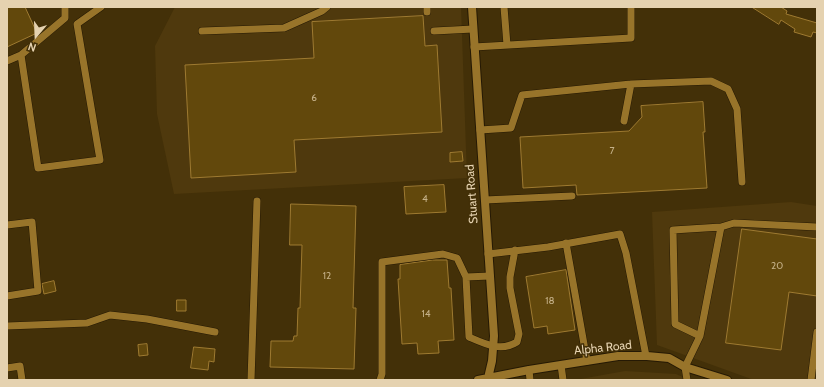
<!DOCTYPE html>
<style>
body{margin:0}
#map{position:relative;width:824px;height:387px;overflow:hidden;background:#433008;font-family:Cabin,sans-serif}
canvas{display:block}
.frame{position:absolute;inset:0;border:8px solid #e5d2b0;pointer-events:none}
.north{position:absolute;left:16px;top:16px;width:40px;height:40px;-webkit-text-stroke:3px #433008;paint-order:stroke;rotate:199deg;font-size:11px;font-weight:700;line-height:16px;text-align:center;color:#e5d2b0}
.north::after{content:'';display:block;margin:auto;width:14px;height:18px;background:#e5d2b0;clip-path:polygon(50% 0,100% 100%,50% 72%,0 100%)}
</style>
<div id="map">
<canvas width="824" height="387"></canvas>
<div class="frame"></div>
<div class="north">N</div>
</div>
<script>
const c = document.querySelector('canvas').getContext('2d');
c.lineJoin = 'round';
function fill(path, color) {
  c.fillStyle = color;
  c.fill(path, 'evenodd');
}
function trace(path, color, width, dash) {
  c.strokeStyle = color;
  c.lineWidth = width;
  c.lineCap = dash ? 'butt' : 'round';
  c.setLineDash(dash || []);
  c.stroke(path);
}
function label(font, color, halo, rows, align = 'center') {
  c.font = font + ' Cabin,sans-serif';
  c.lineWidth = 3;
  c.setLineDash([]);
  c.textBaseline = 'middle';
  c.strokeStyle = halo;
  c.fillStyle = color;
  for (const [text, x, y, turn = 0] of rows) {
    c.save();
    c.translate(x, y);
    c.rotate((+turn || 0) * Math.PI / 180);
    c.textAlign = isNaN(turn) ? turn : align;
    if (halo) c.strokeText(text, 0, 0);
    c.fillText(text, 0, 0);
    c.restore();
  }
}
const built = new Path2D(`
 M 175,7 L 461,7 L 467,178 L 174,194 L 157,114 L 155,46 Z
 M 791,202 L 817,206 L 817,380 L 754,380 L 657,345 L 652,212 Z
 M 625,371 L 676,374 L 689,380 L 575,380 Z`);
const building = new Path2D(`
 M 7,7 L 25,7 L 37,33 L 7,47 Z
 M 752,7 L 781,7 L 787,11 L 786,14 L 817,23 L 817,33 L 813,32 L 811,37 L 794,32 L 795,29 L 781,20 L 779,24 Z
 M 423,16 L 425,46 L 437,45 L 442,132 L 294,140 L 296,172 L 191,178 L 185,65 L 314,58 L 312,22 Z
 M 703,102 L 705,132 L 703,132 L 707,188 L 577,195 L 576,185 L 523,188 L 520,137 L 629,131 L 642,117 L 641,106 Z
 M 462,152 L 463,161 L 450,162 L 450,153 Z
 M 444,185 L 446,212 L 406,214 L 404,187 Z
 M 291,204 L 356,206 L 353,308 L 356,308 L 354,369 L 270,367 L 271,341 L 293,341 L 294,336 L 297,336 L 298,308 L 300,308 L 302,245 L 290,245 Z
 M 742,229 L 817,239 L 817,296 L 789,292 L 781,350 L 726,343 Z
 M 433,260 L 447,260 L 449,288 L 451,288 L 454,340 L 438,341 L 439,353 L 418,354 L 417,343 L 402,344 L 398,279 L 400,279 L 400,265 Z
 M 566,270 L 575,330 L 548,334 L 547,326 L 534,328 L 526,277 Z
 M 54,281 L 56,291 L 44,294 L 42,284 Z
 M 177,300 L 186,300 L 186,311 L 177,311 Z
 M 147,344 L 148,355 L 139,356 L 138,345 Z
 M 194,347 L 215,349 L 214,362 L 209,361 L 208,370 L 191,368 Z`);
const service = new Path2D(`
 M 427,7 L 427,12
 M 504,7 L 507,45
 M 202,31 L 284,28 L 322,11 L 327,7
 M 434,31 L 473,29
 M 474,47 L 631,38 L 631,7
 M 21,55 L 65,18 L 65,7
 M 7,61 L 21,55 L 38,168 L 100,160 L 77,24 L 101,7
 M 624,121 L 631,84
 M 480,130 L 511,128 L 522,95 L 631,84 L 711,81 L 728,89 L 737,109 L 742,182
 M 485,200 L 572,196
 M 7,225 L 32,222 L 38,291 L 7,296
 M 566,243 L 587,361
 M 488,254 L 548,247 L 620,234 L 626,253 L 646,356
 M 490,276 L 466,277 L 469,337 C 485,344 501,352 517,342 L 519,334 L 510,288 L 510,277 L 515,250
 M 7,326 L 87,323 L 110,315 L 147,319 L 215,332
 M 700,336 L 675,324 L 673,230 L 721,227
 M 561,365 L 563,380
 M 7,368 L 20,366 L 22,380
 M 529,370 L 530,380
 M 251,380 L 257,201
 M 380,380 L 382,374 L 382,262 L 443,254 L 457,258 L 466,277
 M 687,380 L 685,367 L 700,336 L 721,227 L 734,223 L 817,227
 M 811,380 L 817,332`);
const minor = new Path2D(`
 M 472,7 L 494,336 L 492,361 L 488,378
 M 478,380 L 529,370 L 618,356 L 647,356 L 669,358 L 685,367 L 727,380`);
const numberNames = [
 ["6",314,98],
 ["7",612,151],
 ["4",425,199],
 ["20",777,266],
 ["12",327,276],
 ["18",550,301],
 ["14",426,314]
];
const streetNames = [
 ["Stuart Road",472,194,-94],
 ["Alpha Road",603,348,-6]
];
fill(built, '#4f390d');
fill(building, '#62480c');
trace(building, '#9e7a31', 1);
trace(service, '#251904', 8);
trace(minor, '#251904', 10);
trace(service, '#98742a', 7);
trace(minor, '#98742a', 8);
label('10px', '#c4b087', null, numberNames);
label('12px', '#e5d2b0', '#433008', streetNames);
</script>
